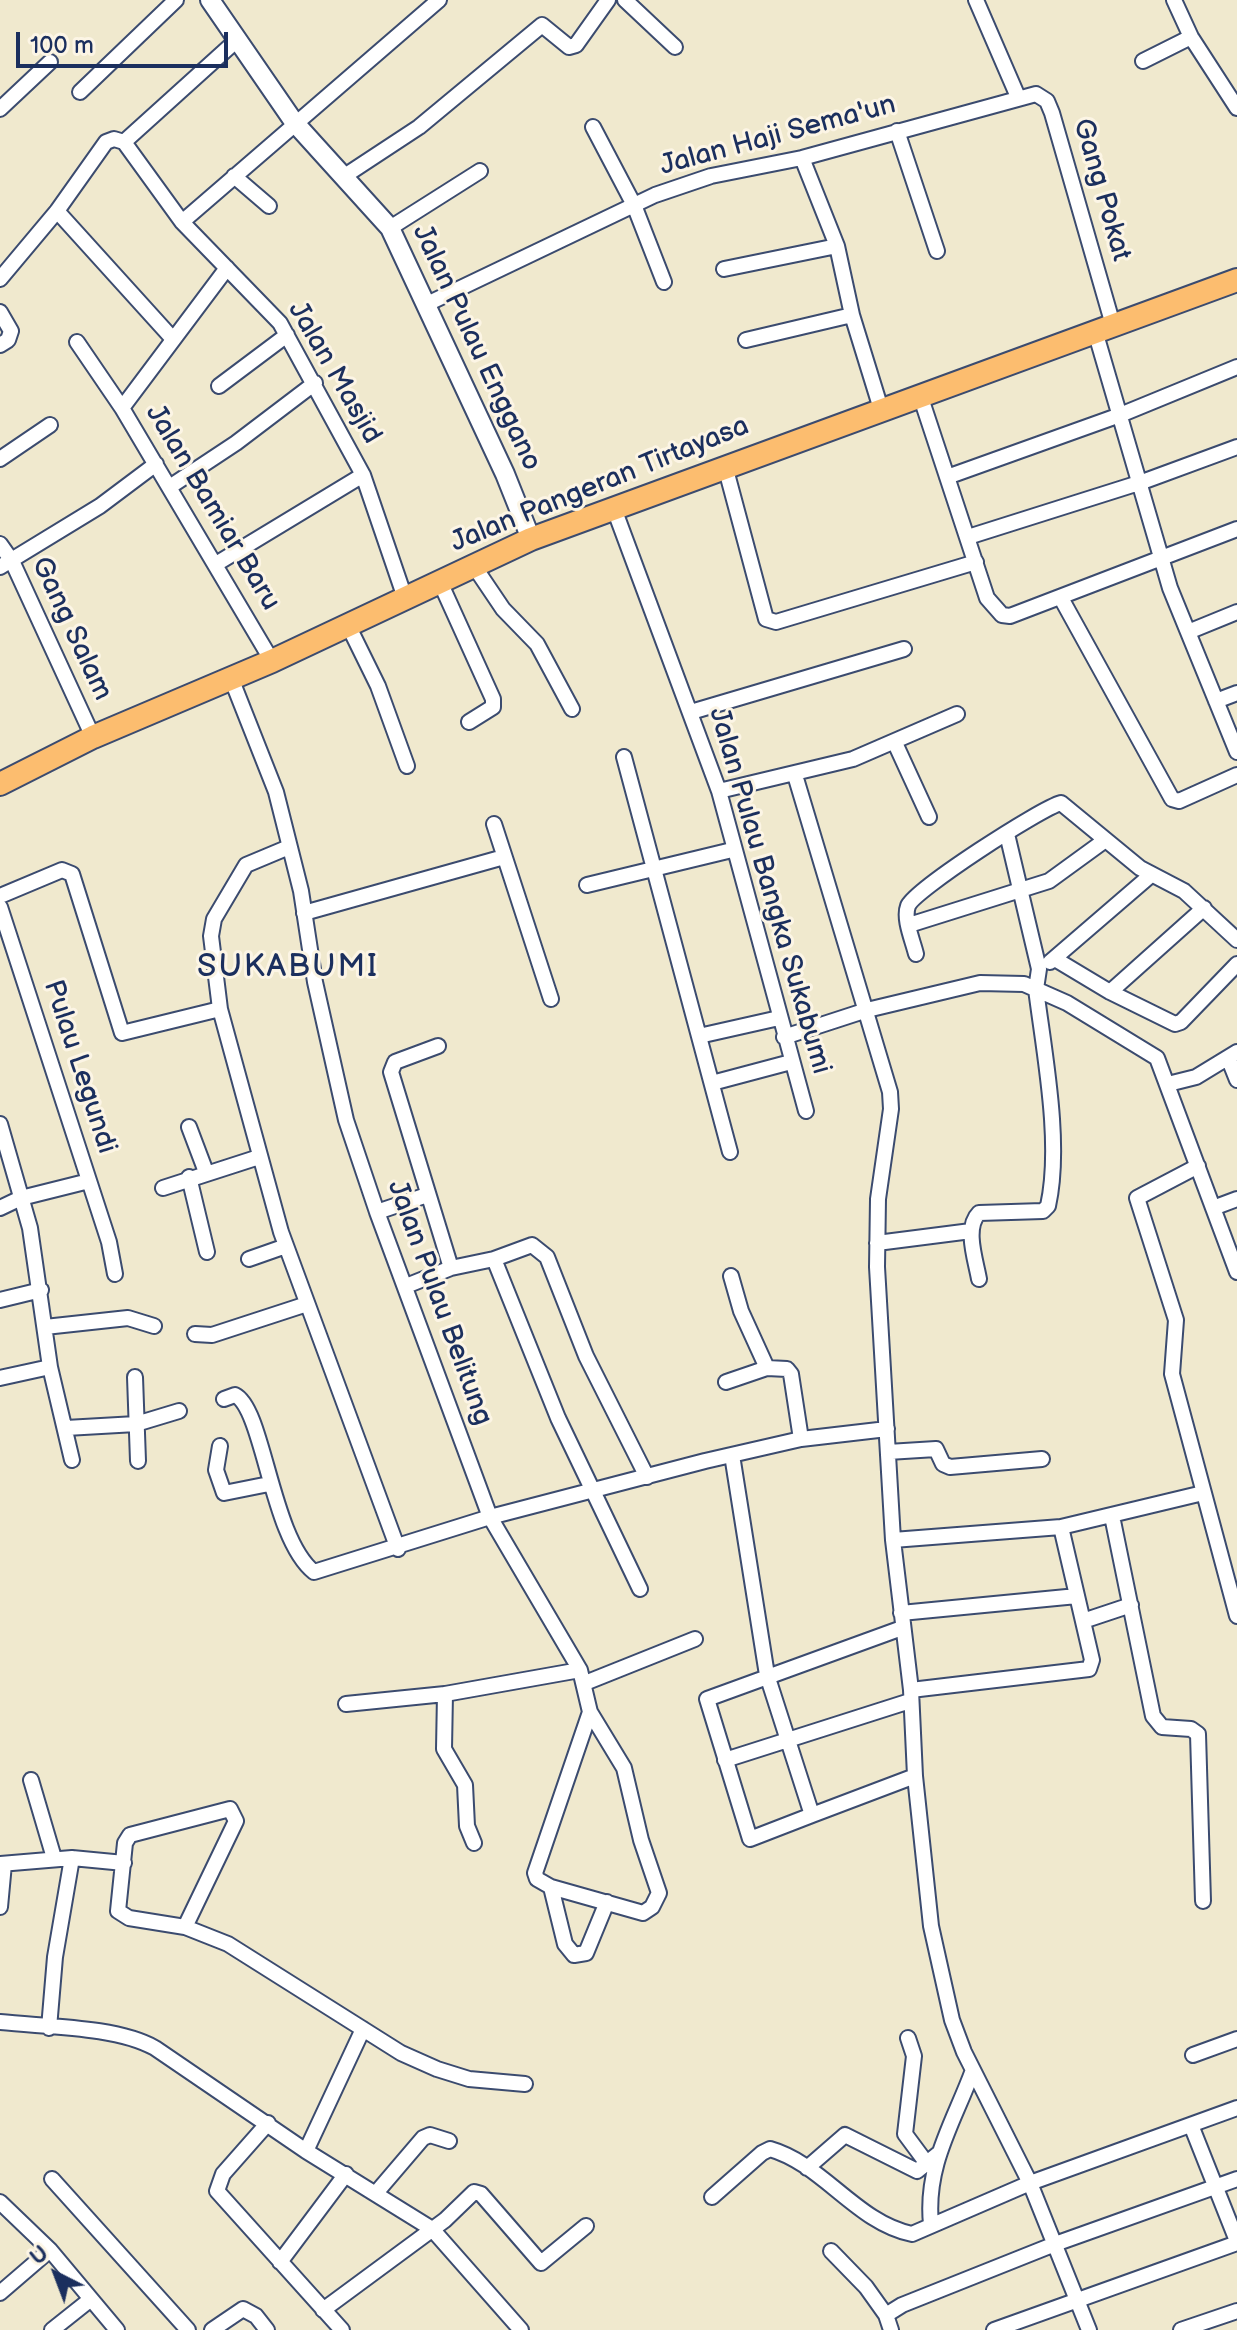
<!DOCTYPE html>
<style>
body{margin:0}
#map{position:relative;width:1237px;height:2330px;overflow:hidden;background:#f0e9ce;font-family:"Balsamiq Sans",sans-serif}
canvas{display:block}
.north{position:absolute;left:16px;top:2234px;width:80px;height:80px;-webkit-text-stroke:6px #fcf5e5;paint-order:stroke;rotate:318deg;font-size:22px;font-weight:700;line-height:32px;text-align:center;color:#1b2f5e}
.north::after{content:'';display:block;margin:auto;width:28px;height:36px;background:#1b2f5e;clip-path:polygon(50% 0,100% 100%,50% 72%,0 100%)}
.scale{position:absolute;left:16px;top:32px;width:212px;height:36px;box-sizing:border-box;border:4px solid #1b2f5e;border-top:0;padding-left:10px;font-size:24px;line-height:28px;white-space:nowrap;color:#1b2f5e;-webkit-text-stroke:6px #fcf5e5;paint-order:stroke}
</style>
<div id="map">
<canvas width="1237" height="2330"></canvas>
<div class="north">U</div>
<div class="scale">100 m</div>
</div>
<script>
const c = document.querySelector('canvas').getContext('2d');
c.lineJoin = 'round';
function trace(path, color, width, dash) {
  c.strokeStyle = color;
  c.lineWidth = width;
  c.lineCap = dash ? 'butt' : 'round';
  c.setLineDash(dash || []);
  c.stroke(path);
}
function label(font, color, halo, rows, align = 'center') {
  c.font = font + ' "Balsamiq Sans",sans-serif';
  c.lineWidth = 6;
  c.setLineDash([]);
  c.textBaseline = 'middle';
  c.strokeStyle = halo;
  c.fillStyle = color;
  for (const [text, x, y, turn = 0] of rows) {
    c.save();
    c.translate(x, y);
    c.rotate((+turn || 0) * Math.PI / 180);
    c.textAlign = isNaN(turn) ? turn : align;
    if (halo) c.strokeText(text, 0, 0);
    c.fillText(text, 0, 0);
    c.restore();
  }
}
const minor = new Path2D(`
 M 625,0 L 675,47
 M 976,0 L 1018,97
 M 1174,0 L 1191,37 L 1237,108
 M 1143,61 L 1191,37
 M 80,92 L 176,0
 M 0,109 L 50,62
 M 593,127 L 634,205 L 664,282
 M 897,131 L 937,251
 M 124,142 L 238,39
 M 802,158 L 837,246 L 852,315 L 881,409
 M 234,176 L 269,206
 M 343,177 L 419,127 L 542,25 L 569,47 L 576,45 L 608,0
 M 57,211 L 172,338
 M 182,222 L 439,0
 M 390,228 L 480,171
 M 227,268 L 122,408 L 272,661
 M 724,269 L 837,246
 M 0,279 L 57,211 L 106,142 L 114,139 L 124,142 L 182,222 L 280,323 L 363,475 L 405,598
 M 427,304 L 655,195 L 711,176 L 802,158 L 1036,94 L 1047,101 L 1052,113 L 1113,325
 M 0,312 L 11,331 L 8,340 L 0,345
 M 1095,331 L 1170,588 L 1237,752
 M 746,340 L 852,315
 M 77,342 L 122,408
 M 219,386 L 287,335
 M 920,395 L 987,598 L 1002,615 L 1010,616 L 1237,529
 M 0,459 L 50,425
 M 725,466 L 766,619 L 776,622 L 976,562
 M 947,477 L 1120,415 L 1237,367
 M 171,486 L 236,443 L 315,383
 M 613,506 L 719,791 L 806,1111
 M 968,537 L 1142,482 L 1237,447
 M 0,544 L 12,561 L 93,737
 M 216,564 L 363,475
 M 474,566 L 503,609 L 537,644 L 572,709
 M 0,567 L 100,506 L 156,464
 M 440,582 L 493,699 L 493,707 L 469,722
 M 1061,598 L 1172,799 L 1179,801 L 1237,775
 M 348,625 L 378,686 L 407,766
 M 1188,632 L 1237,612
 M 231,678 L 276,792 L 301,891 L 315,982 L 346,1120 L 377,1212 L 490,1517 L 580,1670 L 590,1712 L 624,1768 L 641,1840 L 659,1893 L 652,1907 L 643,1913 L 551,1887
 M 1216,701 L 1237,693
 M 691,712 L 904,649
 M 895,743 L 929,817
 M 624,757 L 730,1152
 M 795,775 L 890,1092 L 891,1109 L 878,1199 L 877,1267 L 893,1540 L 911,1690 L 915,1776 L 931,1926 L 952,2020 L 964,2052 L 1030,2183 L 1089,2330
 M 719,791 L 853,759 L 957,714
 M 494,824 L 551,999
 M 289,847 L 246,865 L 214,919 L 211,936 L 220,1009 L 281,1232 L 398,1549
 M 587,885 L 732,850
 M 0,896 L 62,870 L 72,874 L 122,1033 L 220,1009
 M 0,907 L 109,1242 L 115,1274
 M 304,913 L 504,857
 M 909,925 L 1049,881 L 1104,841
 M 916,954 C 913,941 903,919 908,906 C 914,890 1041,808 1061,803 L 1140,868 L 1184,891 L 1237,940
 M 1055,959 L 1110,992 L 1175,1024 L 1181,1022 L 1237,964
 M 1050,962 L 1151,875
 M 1110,992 L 1204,908
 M 699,1036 L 779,1018
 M 784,1037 L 867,1010 L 980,983 L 1024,984 L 1067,1003 L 1157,1058 L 1237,1272
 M 438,1046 L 395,1062 L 391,1072 L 451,1268
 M 1229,1060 L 1237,1080
 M 712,1083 L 791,1062
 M 1168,1084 L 1196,1077 L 1237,1052
 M 0,1124 L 30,1228 L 50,1367 L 72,1460
 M 189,1127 L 206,1172
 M 1198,1166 L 1137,1198 L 1176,1320 L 1172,1374 L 1237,1616
 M 189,1177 L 207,1252
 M 163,1188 L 259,1157
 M 0,1208 L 21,1198 L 89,1181
 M 1213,1208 L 1237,1199
 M 377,1212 L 427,1195
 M 877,1243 L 971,1231
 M 249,1259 L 286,1246
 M 494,1259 L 532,1245 L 547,1257 L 586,1356 L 647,1477
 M 731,1276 L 741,1311 L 767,1368
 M 979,1279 C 976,1261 964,1228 979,1213 L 1043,1211 L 1048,1206 C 1062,1143 1044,1053 1036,989 L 1039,969 L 1007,834
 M 406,1286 L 451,1268 L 494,1259 L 558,1418 L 640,1589
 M 0,1300 L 41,1290
 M 45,1327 L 128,1318 L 154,1326
 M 195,1334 L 212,1335 L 307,1304
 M 135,1377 L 138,1461
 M 0,1378 L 50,1367
 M 726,1382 L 767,1368 L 787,1369 L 791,1374 L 801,1439
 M 224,1399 L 235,1395 C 264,1409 271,1538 314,1572 L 490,1517 L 705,1461 L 801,1439 L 887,1429
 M 66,1428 L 136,1424 L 179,1411
 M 220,1446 L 216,1470 L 224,1493 L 269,1484
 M 888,1452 L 936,1449 L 943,1464 L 950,1467 L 1042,1459
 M 732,1455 L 767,1675 L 812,1815 L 915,1776
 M 1112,1516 L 1153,1716 L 1162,1727 L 1191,1729 L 1198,1734 L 1203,1901
 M 893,1540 L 1061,1527 L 1203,1493
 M 901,1613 L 1077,1596
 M 1083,1621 L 1131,1605
 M 585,1683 L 695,1639
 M 911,1690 L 1089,1669 L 1092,1660 L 1061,1527
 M 346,1704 L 445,1694
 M 590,1712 L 535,1873 L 537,1879 L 551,1887 L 565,1944 L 574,1955 L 586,1953 L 607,1902
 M 725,1760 L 910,1701
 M 31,1780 L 54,1858
 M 812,1815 L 750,1839 L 707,1699 L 902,1628
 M 474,1843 L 467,1826 L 465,1785 L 444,1749 L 445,1694 L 580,1670
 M 0,1864 L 72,1858 L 124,1863
 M 0,1907 L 4,1864
 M 185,1927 L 236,1821 L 230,1809 L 130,1835 L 125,1843 L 118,1911 L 129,1918 L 185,1927 L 228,1944 L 401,2053 L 437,2069 L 469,2079 L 525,2084
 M 0,2022 C 45,2027 116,2026 155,2048 L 306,2151 L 432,2229 L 521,2330
 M 49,2028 L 55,1957 L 72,1858
 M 908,2038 L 914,2056 L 905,2134 L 928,2165
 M 1193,2055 L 1237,2039
 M 268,2123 L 223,2174 L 217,2191 L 342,2330
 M 1191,2125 L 1237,2241
 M 306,2151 L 363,2029
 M 807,2168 L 845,2135 L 917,2171 L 938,2154
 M 52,2179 L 188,2330
 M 376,2193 L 423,2138 L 430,2135 L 449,2141
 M 712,2197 L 762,2153 L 770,2149 C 823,2164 857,2223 912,2234 L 1030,2183 L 1237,2108
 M 0,2202 L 50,2250 L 117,2330
 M 931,2224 C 925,2165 954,2122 973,2070
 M 831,2251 L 866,2287 L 886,2315
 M 280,2262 L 346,2174
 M 0,2293 L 50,2250
 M 323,2310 L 445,2220 L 474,2192 L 481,2194 L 541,2263 L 586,2226
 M 52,2330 L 91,2299
 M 212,2330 L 243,2309 L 256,2316 L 267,2330
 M 891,2330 L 886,2315 L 902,2305 L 1055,2244 L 1237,2179
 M 994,2330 L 1237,2243
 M 1181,2330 L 1237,2311`);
const tertiary = new Path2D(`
 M 210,0 L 294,122 L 390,228 L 505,474 L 531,539`);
const primary = new Path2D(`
 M 0,784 L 93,737 L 272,661 L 531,539 L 1237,280`);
const streetNames = [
 ["Jalan Haji Sema'un",778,136,-15],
 ["Gang Pokat",1101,190,74],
 ["Jalan Pulau Enggano",476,348,65],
 ["Jalan Masjid",334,373,60],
 ["Jalan Pangeran Tirtayasa",600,485,-22],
 ["Jalan Bamiar Baru",212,508,59],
 ["Gang Salam",71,629,65],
 ["Jalan Pulau Bangka Sukabumi",769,891,74],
 ["Pulau Legundi",79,1067,72],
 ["Jalan Pulau Belitung",439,1303,70]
];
const quarterNames = [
 ["SUKABUMI",288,968]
];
trace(minor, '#3b4b6f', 18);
trace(tertiary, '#3b4b6f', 22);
trace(primary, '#3b4b6f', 26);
trace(minor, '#fff', 14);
trace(tertiary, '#fff', 18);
trace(primary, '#fcbd6f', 22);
label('28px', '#1b2f5e', '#fcf5e5', streetNames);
c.letterSpacing = '2px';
label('32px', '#1b2f5e', '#fcf5e5', quarterNames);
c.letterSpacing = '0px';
</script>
